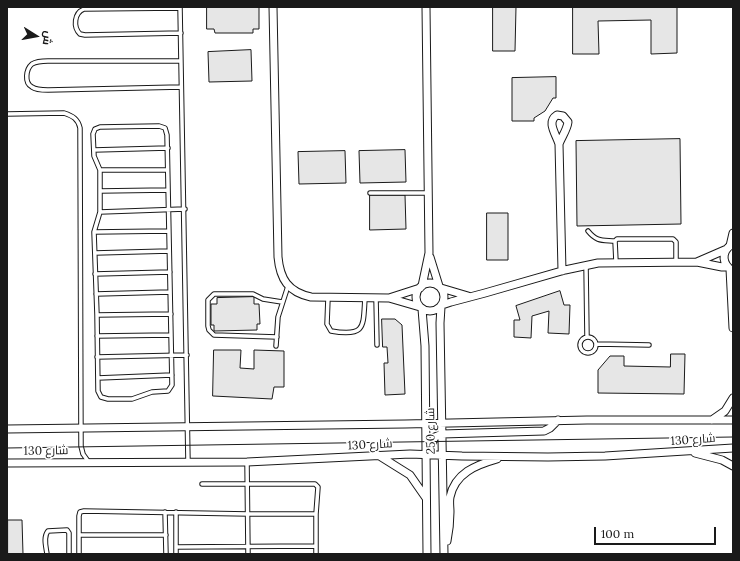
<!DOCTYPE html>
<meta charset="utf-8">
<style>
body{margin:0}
#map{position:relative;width:740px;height:561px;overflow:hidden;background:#fff;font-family:Lora,Cairo,serif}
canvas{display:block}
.frame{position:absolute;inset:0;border:8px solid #1a1a1a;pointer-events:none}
.north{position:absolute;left:16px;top:16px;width:40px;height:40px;-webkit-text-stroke:3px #fff;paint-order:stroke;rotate:101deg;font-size:11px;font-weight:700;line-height:16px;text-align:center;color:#1a1a1a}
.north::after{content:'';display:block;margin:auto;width:14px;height:18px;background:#1a1a1a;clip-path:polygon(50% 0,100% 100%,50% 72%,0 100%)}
.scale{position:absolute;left:594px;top:527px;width:122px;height:18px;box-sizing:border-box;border:2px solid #1a1a1a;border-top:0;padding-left:5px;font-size:12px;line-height:14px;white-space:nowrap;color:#1a1a1a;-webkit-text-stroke:3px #fff;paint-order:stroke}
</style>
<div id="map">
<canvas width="740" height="561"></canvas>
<div class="frame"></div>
<div class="north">ش</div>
<div class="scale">100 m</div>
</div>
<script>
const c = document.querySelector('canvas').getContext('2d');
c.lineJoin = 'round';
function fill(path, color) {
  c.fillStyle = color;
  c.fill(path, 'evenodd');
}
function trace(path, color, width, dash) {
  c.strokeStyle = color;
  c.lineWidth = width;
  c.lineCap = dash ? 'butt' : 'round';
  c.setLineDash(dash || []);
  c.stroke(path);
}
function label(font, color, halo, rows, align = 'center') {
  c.font = font + ' Lora,Cairo,serif';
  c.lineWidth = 3;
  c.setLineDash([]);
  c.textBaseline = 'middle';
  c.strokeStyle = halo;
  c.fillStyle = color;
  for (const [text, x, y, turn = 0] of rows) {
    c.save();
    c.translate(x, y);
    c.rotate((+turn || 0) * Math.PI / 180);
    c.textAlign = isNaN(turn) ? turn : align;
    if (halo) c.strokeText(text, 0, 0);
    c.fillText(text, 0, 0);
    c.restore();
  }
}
const building = new Path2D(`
 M 207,7 L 259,7 L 259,29 L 253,29 L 253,33 L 215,33 L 214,29 L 207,29 Z
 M 493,7 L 516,7 L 515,51 L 493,51 Z
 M 573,7 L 677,7 L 677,53 L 651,54 L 651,20 L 598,21 L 599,54 L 573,54 Z
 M 251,50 L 252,81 L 209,82 L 208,52 Z
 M 556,77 L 556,98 L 553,98 L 545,111 L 534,118 L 534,121 L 512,121 L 512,78 Z
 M 680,139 L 681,224 L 577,226 L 576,141 Z
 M 405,150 L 406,182 L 360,183 L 359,151 Z
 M 345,151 L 346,183 L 299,184 L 298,152 Z
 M 370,195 L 405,195 L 406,229 L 370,230 Z
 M 487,213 L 508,213 L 508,260 L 487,260 Z
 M 560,291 L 564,305 L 570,305 L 569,334 L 548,333 L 549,311 L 532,316 L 531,338 L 514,337 L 514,320 L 520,320 L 516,306 Z
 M 254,297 L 254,304 L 259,304 L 260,324 L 257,324 L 257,330 L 214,331 L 214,325 L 211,325 L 211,304 L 217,304 L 217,298 Z
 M 382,319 L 395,319 L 402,325 L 405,394 L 385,395 L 384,363 L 388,363 L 387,347 L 383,347 Z
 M 214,350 L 241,350 L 240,368 L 254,369 L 254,350 L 284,351 L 284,387 L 274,387 L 272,399 L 213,396 Z
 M 671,354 L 685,354 L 684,394 L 598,393 L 598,370 L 610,356 L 624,356 L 624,366 L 670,367 Z
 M 8,520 L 22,520 L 23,554 L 8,554 Z`);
const lane = new Path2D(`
 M 180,7 L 188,462
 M 180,8 L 84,9 C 74,13 73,27 80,34 L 85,35 L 181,33
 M 181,61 L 48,61 C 43,61 37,61 32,64 C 26,69 24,83 32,87 C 36,90 43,90 48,90 L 181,87
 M 7,114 L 64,113 C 73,116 78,119 80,128 L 81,446 L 83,454 L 88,461
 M 159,126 L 165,128 L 167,135 L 172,385 L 168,391 L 152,392 L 132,399 L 108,399 L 101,397 L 98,391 L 97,315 L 94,232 L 100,212 L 100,170 L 94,156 L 93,134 L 95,129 L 100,127 Z
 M 94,150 L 168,148
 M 100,170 L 167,170
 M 100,191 L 168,190
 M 370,193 L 428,193
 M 100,212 L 185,209
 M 588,231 C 597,242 602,240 615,241
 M 94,232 L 168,231
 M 95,253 L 169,251
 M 616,262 L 615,241 L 617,239 L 673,239 L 676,242 L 676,261
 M 586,265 L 587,337
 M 95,274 L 170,272
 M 96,294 L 170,292
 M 328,298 L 327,324 L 331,331 C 366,337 363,327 365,298
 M 376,298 L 377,345
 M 97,315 L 171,314
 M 97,336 L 171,335
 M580 345a8 8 0 1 1 16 0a8 8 0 1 1-16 0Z
 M 277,337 L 214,335 L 209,330 L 208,326 L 208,300 L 214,294 L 253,294 L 263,299 L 282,302
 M 597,344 L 649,345
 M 276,346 L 278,317 L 288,286
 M 97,357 L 187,355
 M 98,378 L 172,375
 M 247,462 L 248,554
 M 202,484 L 315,484 L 318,487 L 316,514
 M 165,512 L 166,554
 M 176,512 L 176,554
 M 79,535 L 166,535
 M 176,547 L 316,546
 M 47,554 C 46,547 43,537 48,531 L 67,530 L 69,533 L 69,554
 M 79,554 L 79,516 L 80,512 L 84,511 L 248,514 L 316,514 L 316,554`);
const street = new Path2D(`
 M 273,7 L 278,257 C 280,279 288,292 311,297 L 389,298 L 420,307
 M 557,115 L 563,116 L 568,122 C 567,130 562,136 559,144 C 556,134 546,122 557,115 Z
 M 559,144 L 562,271
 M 730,246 L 733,233
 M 430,257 L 439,286
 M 697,262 L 727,249
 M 729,268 C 721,260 723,249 733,244
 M 730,269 L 733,328
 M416 297a14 14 0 1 1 28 0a14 14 0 1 1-28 0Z
 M 422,286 L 429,253 L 426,7
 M 441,288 L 468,296
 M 389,298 L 420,288
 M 442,305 L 451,302 L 485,293 L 565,270 L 598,263 L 697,262 L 722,267 L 727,267
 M 441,307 L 440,323 L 444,554
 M 422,309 L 425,346 L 427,554
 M 712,420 L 725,411 L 733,398
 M 7,429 L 405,424 L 587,420 L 733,420
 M 427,453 L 435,437 L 442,434 L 544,431 L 550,428 L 558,420
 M 695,453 L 722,460 L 733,466
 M 378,455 L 410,475 L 426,498
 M 7,463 L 247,462 L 410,454 L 462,456 L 548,457 L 605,456 L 733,448
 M 447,541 C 449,531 450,522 450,512 C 450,507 449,502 450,497 C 455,473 476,465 497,459`);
const tram = new Path2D(`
 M 7,448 L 733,437`);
const streetNames = [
 ["شارع 250",431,431,-91],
 ["شارع 130",693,440,-4],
 ["شارع 130",370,445,-3],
 ["شارع 130",46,451,-1]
];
fill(building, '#e6e6e6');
trace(building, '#1a1a1a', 1);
trace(lane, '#1a1a1a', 5.5);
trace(street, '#1a1a1a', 9);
trace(lane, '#fff', 3.5);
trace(street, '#fff', 7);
trace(tram, '#1a1a1a', 1);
label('12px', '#1a1a1a', '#fff', streetNames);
</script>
